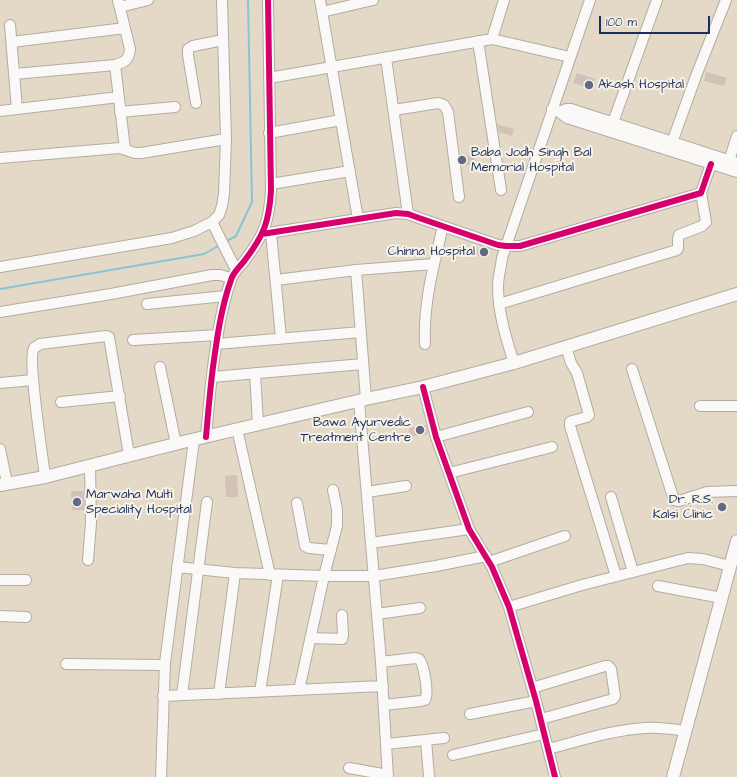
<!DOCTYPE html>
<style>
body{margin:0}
#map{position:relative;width:737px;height:777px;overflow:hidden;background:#e4d9c7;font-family:"Architects Daughter",sans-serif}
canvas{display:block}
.scale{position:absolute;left:599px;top:16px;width:111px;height:18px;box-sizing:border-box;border:2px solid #1b2f5e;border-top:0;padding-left:5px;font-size:12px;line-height:14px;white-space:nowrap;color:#1b2f5e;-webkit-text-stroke:3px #f7f3e8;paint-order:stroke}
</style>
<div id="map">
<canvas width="737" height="777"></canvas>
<div class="scale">100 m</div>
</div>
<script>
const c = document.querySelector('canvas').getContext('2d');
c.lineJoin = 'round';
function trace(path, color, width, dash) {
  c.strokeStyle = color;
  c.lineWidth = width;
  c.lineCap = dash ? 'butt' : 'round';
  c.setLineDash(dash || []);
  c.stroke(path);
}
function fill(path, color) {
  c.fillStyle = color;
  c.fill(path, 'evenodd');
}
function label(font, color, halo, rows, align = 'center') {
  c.font = font + ' "Architects Daughter",sans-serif';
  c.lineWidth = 4;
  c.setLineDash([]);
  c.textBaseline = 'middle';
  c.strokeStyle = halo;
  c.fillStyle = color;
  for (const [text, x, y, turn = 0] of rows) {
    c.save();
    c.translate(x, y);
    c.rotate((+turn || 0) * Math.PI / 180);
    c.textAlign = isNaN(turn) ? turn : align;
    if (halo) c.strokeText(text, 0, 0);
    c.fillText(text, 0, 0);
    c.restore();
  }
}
const stream = new Path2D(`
 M 225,242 L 236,236 L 252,202 L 248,0
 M 0,289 L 204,254 L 220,245`);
const building = new Path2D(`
 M 706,72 L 727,78 L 724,86 L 704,81 Z
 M 577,73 L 595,79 L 591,89 L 573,83 Z
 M 497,124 L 514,129 L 512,136 L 499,132 Z
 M 474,155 L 475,164 L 462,166 L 460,157 Z
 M 482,246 L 489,249 L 486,258 L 470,252 L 471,247 L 481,250 Z
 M 426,425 L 428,434 L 410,437 L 409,428 Z
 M 237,475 L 238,497 L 226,497 L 225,476 Z
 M 71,491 L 84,491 L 84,510 L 72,510 Z`);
const minor = new Path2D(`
 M 320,0 L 358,219
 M 120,7 L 148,0
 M 322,12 L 373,0
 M 10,25 L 17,109
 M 492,39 L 504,0
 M 478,41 L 501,190
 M 12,42 L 125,28
 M 386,58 L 408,214
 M 115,65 L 125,149
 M 14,74 L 115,65 C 125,62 129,60 130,49 L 118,0
 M 269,78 L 492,39 L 570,57
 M 196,103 L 188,55 L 188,49 L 193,46 L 223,40
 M 552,109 L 559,112 L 567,118 L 737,172
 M 394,110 L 438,103 L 444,105 L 448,112 L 459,197
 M 0,111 L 119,97
 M 120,112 L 175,107
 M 559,112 L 566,109 L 571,109 L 737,163
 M 611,128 L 657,0
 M 269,133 L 341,120
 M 670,148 L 696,76 L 726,0
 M 0,158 L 120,148 L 135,153 L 141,153 L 226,139
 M 727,167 L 737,136
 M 271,184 L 350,171
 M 212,222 L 219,215 L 222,206 L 224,194 L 226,139 L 222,0
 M 271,233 L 281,338
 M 262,234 L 396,213 L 408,214 L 419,218 L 498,245 L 506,246 L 520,246 L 701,193 L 711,164
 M 0,267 L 172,238 L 194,231 L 212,222 L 236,270
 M 356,270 L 366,399
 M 276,280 L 356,270 L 434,264
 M 147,304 L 225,296
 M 499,304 L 677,250 L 678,248 L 678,239 L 679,235 L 702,226 L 706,222 L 701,193
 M 0,312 L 111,294 L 212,275 L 220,275 L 231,278
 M 133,340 L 218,335
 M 216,344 L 361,332
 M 425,344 C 423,304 434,264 443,226
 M 566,347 L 571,363 L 577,373 L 589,415 L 587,417 L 572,421 L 570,422 L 570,426 L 616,576
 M 514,363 C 506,338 498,313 498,286 C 498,277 501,268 502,258 L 590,0
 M 160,367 L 176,444
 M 632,369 L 674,500 L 679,501 L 707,492 L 737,491
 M 255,373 L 258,424
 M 212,377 L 363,364
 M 0,383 L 33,380
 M 423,387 L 436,437 L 469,529 L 492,567 L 509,607 L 536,701 L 555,777
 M 359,401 L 381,662 L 388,777
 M 61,402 L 120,396
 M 700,406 L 737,406
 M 237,429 L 270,575
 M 206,437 C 208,414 210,390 213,367 C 217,338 221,308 231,280 C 233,272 240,267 245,260 C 264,235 269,222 271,191 L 268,0
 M 436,437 L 528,412
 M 0,449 L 7,483
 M 449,473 L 552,447
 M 45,477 C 43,458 27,358 34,348 L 40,344 L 106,336 L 109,337 L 129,455
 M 367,492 L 406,486
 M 611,497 L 633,572
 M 297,503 L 305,546 L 309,548 L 331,550
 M 371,543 L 469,529
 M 88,560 L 91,523 L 90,465
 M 489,562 L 565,536
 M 177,567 L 235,573 L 324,576 L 374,576 L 436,566 L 486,556
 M 0,580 L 26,580
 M 658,586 L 722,598
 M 509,607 L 582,585 L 688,558 L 703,559 L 730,566
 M 377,614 L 420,608
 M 0,616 L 26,617
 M 310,638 L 342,639 L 343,635 L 342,615
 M 381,662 L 415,658 L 419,659 C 424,664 429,694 425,700 L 421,701 L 384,705
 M 66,664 L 165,665
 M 532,688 L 605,666 L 608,666 L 611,669 L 615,696 L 613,699 L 541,719
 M 299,690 L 324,576 L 337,526 L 337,509 L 333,490
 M 260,692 L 278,575
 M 219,694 L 235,573
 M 182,695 L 207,502
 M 163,696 L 383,686
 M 470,714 L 536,701
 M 426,740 L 429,777
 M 386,744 L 444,738
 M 548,749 C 580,741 612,730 645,728 C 659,727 672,729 686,731
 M 453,755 L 544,734
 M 349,768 L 388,775
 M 161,777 L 165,663 L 194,440`);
const major = new Path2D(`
 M 0,485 L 45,477 L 183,442 L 366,399 L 423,387 L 514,363 L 737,294
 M 673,777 L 737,541`);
const cycleway = new Path2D(`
 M 262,234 L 396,213 L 408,214 L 419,218 L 498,245 L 506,246 L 520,246 L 701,193 L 711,164
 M 423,387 L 436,437 L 469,529 L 492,567 L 509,607 L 536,701 L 555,777
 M 206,437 C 208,414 210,390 213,367 C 217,338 221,308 231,280 C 233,272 240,267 245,260 C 264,235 269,222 271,191 L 268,0`);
const markers = [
 [589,85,5,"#616a83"],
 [462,160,5,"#616a83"],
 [484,252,5,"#616a83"],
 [420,430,5,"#616a83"],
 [77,502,5,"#616a83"],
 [722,507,5,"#616a83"]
];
const poiNames = [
 ["Akash Hospital",598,85],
 ["Baba Jodh Singh Bal",471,153],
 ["Memorial Hospital",471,168],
 ["Chinna Hospital",475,252,"right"],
 ["Bawa Ayurvedic",411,423,"right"],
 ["Treatment Centre",411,438,"right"],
 ["Marwaha Multi",86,495],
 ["Speciality Hospital",86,510],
 ["Dr. R.S.",713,500,"right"],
 ["Kalsi Clinic",713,515,"right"]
];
trace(stream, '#88c3d6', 2);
fill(building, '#d1c1b8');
trace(minor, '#b1aca5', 12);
trace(major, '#b1aca5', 14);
trace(minor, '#fbf9f7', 10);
trace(major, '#fbf9f7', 12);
trace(cycleway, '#d6006c', 6);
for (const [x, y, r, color] of markers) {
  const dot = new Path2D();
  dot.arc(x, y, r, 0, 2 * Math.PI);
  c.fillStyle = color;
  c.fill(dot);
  trace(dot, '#f7f3e8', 1.5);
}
label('13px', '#1b2f5e', '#f7f3e8', poiNames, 'left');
</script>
